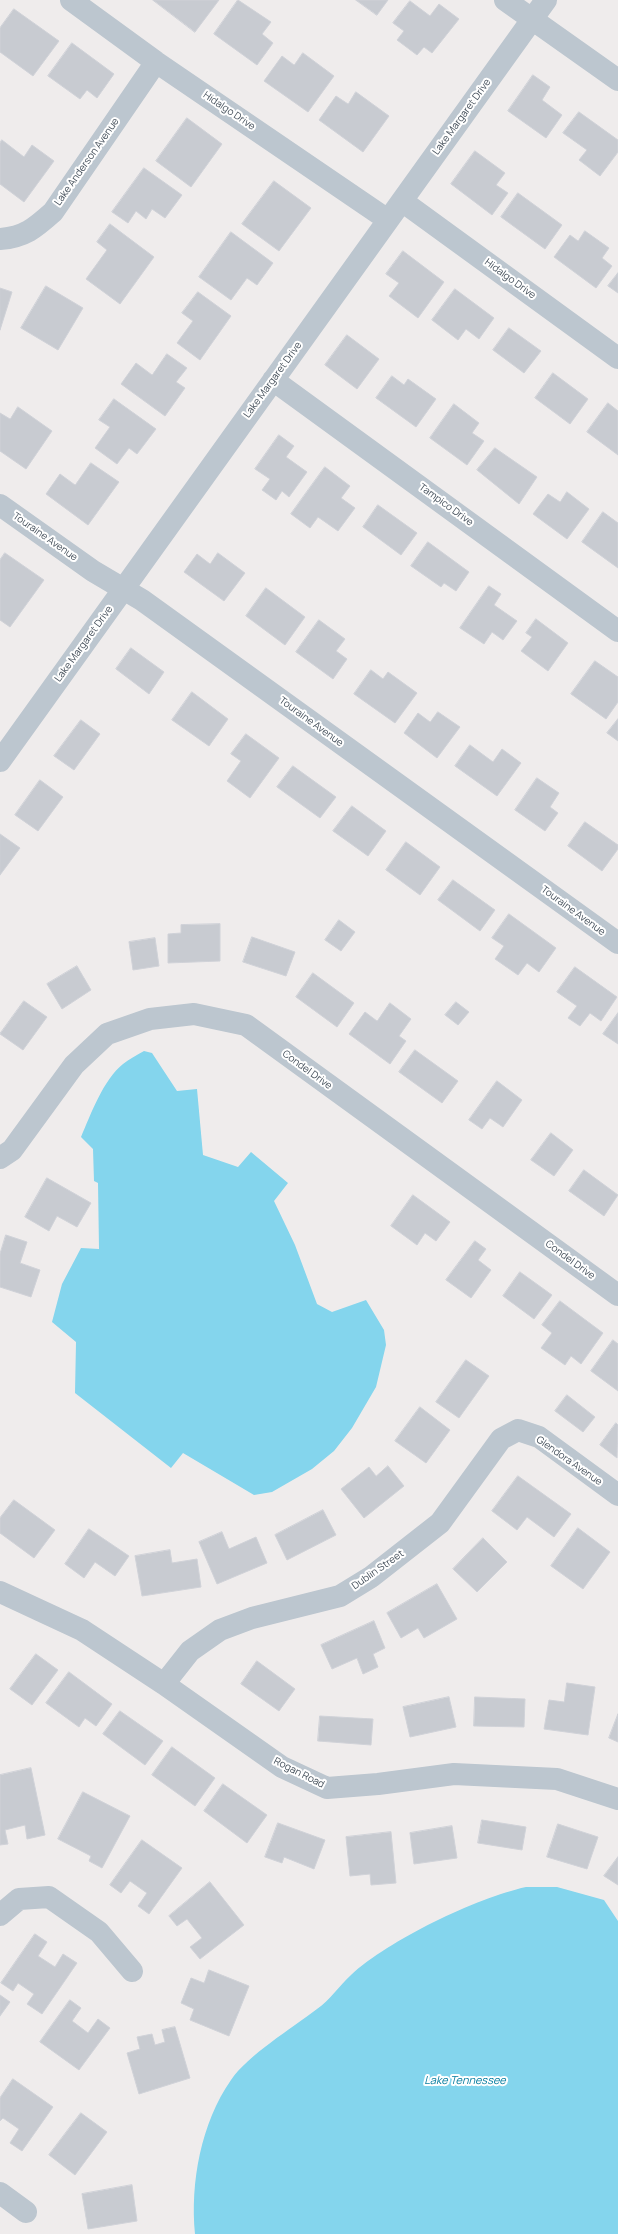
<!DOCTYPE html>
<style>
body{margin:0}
canvas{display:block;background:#efecec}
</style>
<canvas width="618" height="2234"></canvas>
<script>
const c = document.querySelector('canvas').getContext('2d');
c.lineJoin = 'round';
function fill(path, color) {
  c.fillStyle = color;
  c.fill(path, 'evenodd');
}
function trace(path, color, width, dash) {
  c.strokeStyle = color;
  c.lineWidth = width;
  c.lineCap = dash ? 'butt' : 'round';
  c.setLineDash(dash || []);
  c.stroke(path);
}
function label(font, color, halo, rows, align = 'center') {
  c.font = font + ' Manrope,sans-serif';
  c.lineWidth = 4;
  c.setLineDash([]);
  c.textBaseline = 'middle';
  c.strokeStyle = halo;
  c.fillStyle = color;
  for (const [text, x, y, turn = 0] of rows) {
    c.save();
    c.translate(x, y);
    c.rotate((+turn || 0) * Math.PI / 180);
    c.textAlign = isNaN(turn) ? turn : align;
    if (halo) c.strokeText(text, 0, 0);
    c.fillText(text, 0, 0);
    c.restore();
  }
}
const water = new Path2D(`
 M 144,1051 L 152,1053 L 177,1091 L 197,1089 L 203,1155 L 238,1167 L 251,1152 L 288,1183 L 274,1201 L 295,1245 L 317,1304 L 332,1312 L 366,1300 L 384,1330 L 386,1345 L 376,1387 L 352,1428 L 334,1451 L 312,1469 L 272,1492 L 254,1495 L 183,1453 L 171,1468 L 75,1393 L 76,1342 L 52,1322 L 62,1284 L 81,1248 L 99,1249 L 98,1183 L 94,1181 L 93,1149 L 81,1137 C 91,1114 103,1080 123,1064 C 129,1059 137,1055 144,1051 Z
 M 526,1887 L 557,1887 L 604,1900 L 618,1921 L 618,2234 L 195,2234 C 190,2183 201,2123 231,2080 C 248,2055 291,2029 317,2009 C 330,2000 339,1986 351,1975 C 389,1940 476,1898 526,1887 Z`);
const building = new Path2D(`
 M 153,0 L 219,0 L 195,32 Z
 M 238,0 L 271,22 L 262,34 L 273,43 L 257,65 L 214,34 Z
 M 356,0 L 388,0 L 377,15 Z
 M 410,1 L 430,16 L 439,4 L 459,19 L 432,53 L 424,47 L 417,55 L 397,40 L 404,31 L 393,23 Z
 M 14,9 L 59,41 L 33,76 L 0,52 L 0,28 Z
 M 72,43 L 114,74 L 97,98 L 87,90 L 80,99 L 48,76 Z
 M 303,53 L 334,76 L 308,112 L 264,81 L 282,56 L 294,65 Z
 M 533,75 L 550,87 L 542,100 L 562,115 L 546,138 L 508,111 Z
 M 356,92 L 389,116 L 363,152 L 319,120 L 336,96 L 348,104 Z
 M 579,112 L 618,140 L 618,152 L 600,176 L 579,160 L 587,150 L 563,133 Z
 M 187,118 L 222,144 L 191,187 L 156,161 Z
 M 2,140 L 24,157 L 32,145 L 54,161 L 24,202 L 0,184 L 0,143 Z
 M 475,151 L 505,173 L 496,185 L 508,193 L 492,215 L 451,184 Z
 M 144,168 L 182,195 L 165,218 L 152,209 L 146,219 L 136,211 L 128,223 L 112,212 Z
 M 274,181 L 311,208 L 279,251 L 242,224 Z
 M 518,193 L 562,225 L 545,249 L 501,217 Z
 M 110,224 L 154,257 L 120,304 L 86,279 L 107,250 L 97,242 Z
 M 585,231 L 609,248 L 602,258 L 612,266 L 596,288 L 554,257 L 570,235 L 578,241 Z
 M 231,232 L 273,263 L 257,285 L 247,278 L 231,300 L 199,277 Z
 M 403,251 L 444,282 L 418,318 L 389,296 L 399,283 L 386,274 Z
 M 618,273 L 618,293 L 608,286 Z
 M 46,286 L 83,308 L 58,350 L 21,328 Z
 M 0,288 L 12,292 L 0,330 Z
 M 455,289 L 494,318 L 479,339 L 466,329 L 458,340 L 432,320 Z
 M 198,292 L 231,316 L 200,360 L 177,343 L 193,321 L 182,313 Z
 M 509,328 L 541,351 L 524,373 L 493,350 Z
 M 347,335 L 379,359 L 357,389 L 325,365 Z
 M 167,354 L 187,368 L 176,382 L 185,388 L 165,416 L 121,384 L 136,363 L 152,375 Z
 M 553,373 L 588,399 L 570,424 L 535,398 Z
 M 392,376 L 404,385 L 408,379 L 436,399 L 416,427 L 376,398 Z
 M 114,399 L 156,429 L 137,454 L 129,448 L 117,464 L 95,448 L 110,427 L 99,420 Z
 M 608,403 L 618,411 L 618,455 L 587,432 Z
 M 454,404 L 479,423 L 472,433 L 484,441 L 467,465 L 430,438 Z
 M 18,407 L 52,431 L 26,469 L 0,451 L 0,413 L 10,419 Z
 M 279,435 L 294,446 L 286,457 L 307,472 L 289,497 L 282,491 L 276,500 L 262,490 L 270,479 L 255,469 Z
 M 495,448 L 537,477 L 519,504 L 477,470 Z
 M 91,463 L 119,482 L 88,525 L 46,494 L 60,474 L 75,485 Z
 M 325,467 L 350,486 L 341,498 L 355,508 L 338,531 L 318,517 L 310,528 L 291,514 Z
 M 567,492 L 589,509 L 567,539 L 533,514 L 548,494 L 560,502 Z
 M 378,505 L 417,533 L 401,555 L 363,527 Z
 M 603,512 L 618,523 L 618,568 L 582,542 Z
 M 428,542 L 469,572 L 456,591 L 444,583 L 441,587 L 411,566 Z
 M 5,553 L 44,580 L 10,627 L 0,620 L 0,560 Z
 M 218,553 L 245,573 L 224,601 L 184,572 L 197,554 L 210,564 Z
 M 489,586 L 501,594 L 494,605 L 517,621 L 503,640 L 492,632 L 484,644 L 460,628 Z
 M 266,588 L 305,617 L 285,645 L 246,616 Z
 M 536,619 L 568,643 L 548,671 L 521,651 L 532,637 L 526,633 Z
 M 319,620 L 345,639 L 336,651 L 347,659 L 333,679 L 296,652 Z
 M 131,648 L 164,672 L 149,694 L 116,669 Z
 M 595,661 L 618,677 L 618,702 L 606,719 L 571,694 Z
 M 371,670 L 383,679 L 388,672 L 417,693 L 395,723 L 354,694 Z
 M 192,692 L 228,719 L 209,746 L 172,720 Z
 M 438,712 L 460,727 L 437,758 L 404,733 L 418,713 L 430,722 Z
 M 618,719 L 618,741 L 607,733 Z
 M 81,720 L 100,734 L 74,770 L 54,756 Z
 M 246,734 L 279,758 L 250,798 L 227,781 L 241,761 L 231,754 Z
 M 470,745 L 493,762 L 502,749 L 521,763 L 497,796 L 455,766 Z
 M 293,766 L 336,797 L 320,818 L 277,787 Z
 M 537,778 L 559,793 L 550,807 L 558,813 L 545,831 L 515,810 Z
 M 40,780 L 63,797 L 38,831 L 15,815 Z
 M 352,806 L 386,831 L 368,856 L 333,831 Z
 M 585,822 L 618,845 L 618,849 L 602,871 L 568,846 Z
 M 0,834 L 20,848 L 0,875 Z
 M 406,842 L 440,867 L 420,895 L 386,870 Z
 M 453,880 L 495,910 L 480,931 L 438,900 Z
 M 509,914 L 556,948 L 539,972 L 527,963 L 518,975 L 495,959 L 504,946 L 492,938 Z
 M 339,920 L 355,932 L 341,951 L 325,940 Z
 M 220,924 L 220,961 L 168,963 L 168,934 L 181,933 L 181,925 Z
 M 252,937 L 295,952 L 286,976 L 243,962 Z
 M 155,938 L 159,966 L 133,970 L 129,942 Z
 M 77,966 L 91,990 L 62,1009 L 47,984 Z
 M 575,967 L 617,997 L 601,1021 L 590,1013 L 580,1026 L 568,1018 L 577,1006 L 557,992 Z
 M 313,973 L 354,1003 L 337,1027 L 296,997 Z
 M 24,1001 L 47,1017 L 23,1050 L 0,1034 Z
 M 456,1002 L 469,1012 L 458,1025 L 445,1015 Z
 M 390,1003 L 411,1019 L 399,1036 L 406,1041 L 390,1064 L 349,1034 L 365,1012 L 377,1021 Z
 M 618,1013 L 618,1044 L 603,1034 Z
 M 415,1050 L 458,1081 L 442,1103 L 399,1072 Z
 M 497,1081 L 522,1100 L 503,1127 L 490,1118 L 482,1129 L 469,1120 Z
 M 551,1133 L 573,1150 L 554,1176 L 531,1160 Z
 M 584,1170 L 618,1195 L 604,1216 L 569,1191 Z
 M 47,1178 L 91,1203 L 77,1227 L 57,1216 L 49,1231 L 25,1217 Z
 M 413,1195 L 450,1222 L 436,1241 L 425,1233 L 417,1245 L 391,1226 Z
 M 6,1235 L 27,1242 L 20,1263 L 40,1270 L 31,1297 L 0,1287 L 0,1254 Z
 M 475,1241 L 486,1249 L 478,1260 L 491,1270 L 471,1298 L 446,1280 Z
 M 520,1272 L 552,1295 L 534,1319 L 503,1296 Z
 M 560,1301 L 603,1333 L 581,1364 L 571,1356 L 565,1365 L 541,1348 L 552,1333 L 542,1325 Z
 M 613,1340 L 618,1344 L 618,1391 L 591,1371 Z
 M 466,1360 L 489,1376 L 459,1418 L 436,1402 Z
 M 567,1395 L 595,1417 L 583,1432 L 555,1411 Z
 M 420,1407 L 450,1430 L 426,1463 L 395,1441 Z
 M 616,1423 L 618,1425 L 617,1458 L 600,1445 Z
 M 388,1466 L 404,1486 L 364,1518 L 341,1489 L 369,1467 L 376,1476 Z
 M 518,1476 L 571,1514 L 554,1537 L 527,1517 L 517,1530 L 492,1511 Z
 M 14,1500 L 55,1530 L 34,1558 L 0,1533 L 0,1518 Z
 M 323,1510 L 336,1535 L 287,1560 L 275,1535 Z
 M 578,1528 L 610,1552 L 583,1589 L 551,1566 Z
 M 89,1529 L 129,1556 L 115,1576 L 95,1562 L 84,1578 L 65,1564 Z
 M 222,1532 L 229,1549 L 256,1537 L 267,1563 L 217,1584 L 199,1542 Z
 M 483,1538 L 507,1562 L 477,1592 L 453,1569 Z
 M 170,1550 L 172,1563 L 197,1559 L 201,1587 L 142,1596 L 135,1556 Z
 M 437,1584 L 457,1619 L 424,1638 L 418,1628 L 401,1638 L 387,1613 Z
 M 374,1621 L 385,1648 L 373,1654 L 378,1667 L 363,1674 L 357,1658 L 332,1669 L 321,1645 Z
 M 36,1654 L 58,1670 L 32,1705 L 10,1689 Z
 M 257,1661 L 295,1689 L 279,1711 L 241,1684 Z
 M 69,1672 L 112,1704 L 96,1726 L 85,1718 L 79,1727 L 46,1703 Z
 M 567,1683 L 595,1687 L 588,1735 L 544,1729 L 549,1700 L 564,1702 Z
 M 449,1697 L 456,1727 L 410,1737 L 403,1707 Z
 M 475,1697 L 525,1699 L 524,1727 L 474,1726 Z
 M 120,1711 L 163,1741 L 145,1765 L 103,1734 Z
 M 618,1714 L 618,1742 L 609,1738 Z
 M 320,1716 L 373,1719 L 371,1745 L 318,1741 Z
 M 172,1747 L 215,1778 L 195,1806 L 152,1775 Z
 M 31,1768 L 45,1835 L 27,1839 L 25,1825 L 5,1830 L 8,1844 L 0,1845 L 0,1775 Z
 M 223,1784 L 267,1815 L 247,1843 L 204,1811 Z
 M 83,1792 L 130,1816 L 102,1868 L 89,1861 L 91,1856 L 58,1839 Z
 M 482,1820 L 526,1827 L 522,1850 L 478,1843 Z
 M 278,1823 L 325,1840 L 314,1869 L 284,1857 L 282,1863 L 265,1857 Z
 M 558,1824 L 598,1837 L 587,1869 L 547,1857 Z
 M 452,1826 L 457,1858 L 414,1864 L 410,1833 Z
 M 391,1832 L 396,1883 L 371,1885 L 370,1874 L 350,1876 L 346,1837 Z
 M 142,1840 L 182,1868 L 149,1914 L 138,1906 L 147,1893 L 130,1881 L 121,1893 L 110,1885 Z
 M 618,1857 L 618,1885 L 604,1876 Z
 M 210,1882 L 244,1925 L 200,1959 L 190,1947 L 202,1938 L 187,1919 L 177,1926 L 169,1916 Z
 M 35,1934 L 47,1942 L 38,1956 L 55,1967 L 63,1954 L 77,1963 L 42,2014 L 27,2004 L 34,1994 L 18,1983 L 13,1991 L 1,1983 Z
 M 209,1970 L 249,1986 L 229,2036 L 190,2020 L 194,2009 L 181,2003 L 191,1978 L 204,1983 Z
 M 0,1995 L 10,2002 L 0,2016 Z
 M 70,2000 L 81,2008 L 72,2021 L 88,2033 L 98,2019 L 110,2028 L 79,2070 L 40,2042 Z
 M 175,2027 L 190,2078 L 139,2094 L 127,2053 L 140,2049 L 137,2037 L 152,2034 L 155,2045 L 165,2042 L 162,2030 Z
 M 13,2079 L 53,2107 L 22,2151 L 10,2143 L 19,2129 L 3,2118 L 0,2121 L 0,2098 Z
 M 81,2113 L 107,2132 L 75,2175 L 49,2155 Z
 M 132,2185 L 137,2221 L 88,2229 L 82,2194 Z`);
const minor = new Path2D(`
 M 71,0 L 156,62 L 388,220
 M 505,0 L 618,80
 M 402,201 L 618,358
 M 0,239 C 25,237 35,228 53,212 L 156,62
 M 273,380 L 618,631
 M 0,505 L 93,571 L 142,600 L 618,943
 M 0,761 L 546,0
 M 0,1158 L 12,1150 L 74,1065 L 107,1034 L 150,1019 L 194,1014 L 246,1025 L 618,1295
 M 0,1592 L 82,1630 L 164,1684 L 282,1767 L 327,1788 L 378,1784 L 454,1774 L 557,1779 L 618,1799
 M 164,1684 L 190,1651 L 220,1630 L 252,1618 L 340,1596 L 371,1577 L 440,1523 L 501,1439 L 518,1430 L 539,1437 L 618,1495
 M 0,1915 L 19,1899 L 49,1897 L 99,1932 L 132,1971
 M 0,2193 L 26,2212`);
const streetNames = [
 ["Hidalgo Drive",229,111,34],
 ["Lake Margaret Drive",462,117,-54],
 ["Lake Anderson Avenue",87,162,-55],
 ["Hidalgo Drive",510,279,36],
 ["Lake Margaret Drive",273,380,-54],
 ["Tampico Drive",446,505,36],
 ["Touraine Avenue",45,537,35],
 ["Lake Margaret Drive",84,644,-54],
 ["Touraine Avenue",311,722,36],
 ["Touraine Avenue",573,911,36],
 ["Condel Drive",307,1070,36],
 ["Condel Drive",570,1260,36],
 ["Glendora Avenue",569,1461,35],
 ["Dublin Street",378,1570,-35],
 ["Rogan Road",299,1773,27]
];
const waterNames = [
 ["Lake Tennessee",465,2081]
];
fill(water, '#84d5ed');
fill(building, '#c8cbd1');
trace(building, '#d0d2d8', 1);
trace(minor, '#bcc6cf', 22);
label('10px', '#444f5a', '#fff', streetNames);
label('italic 11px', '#097ea0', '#fff', waterNames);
</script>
